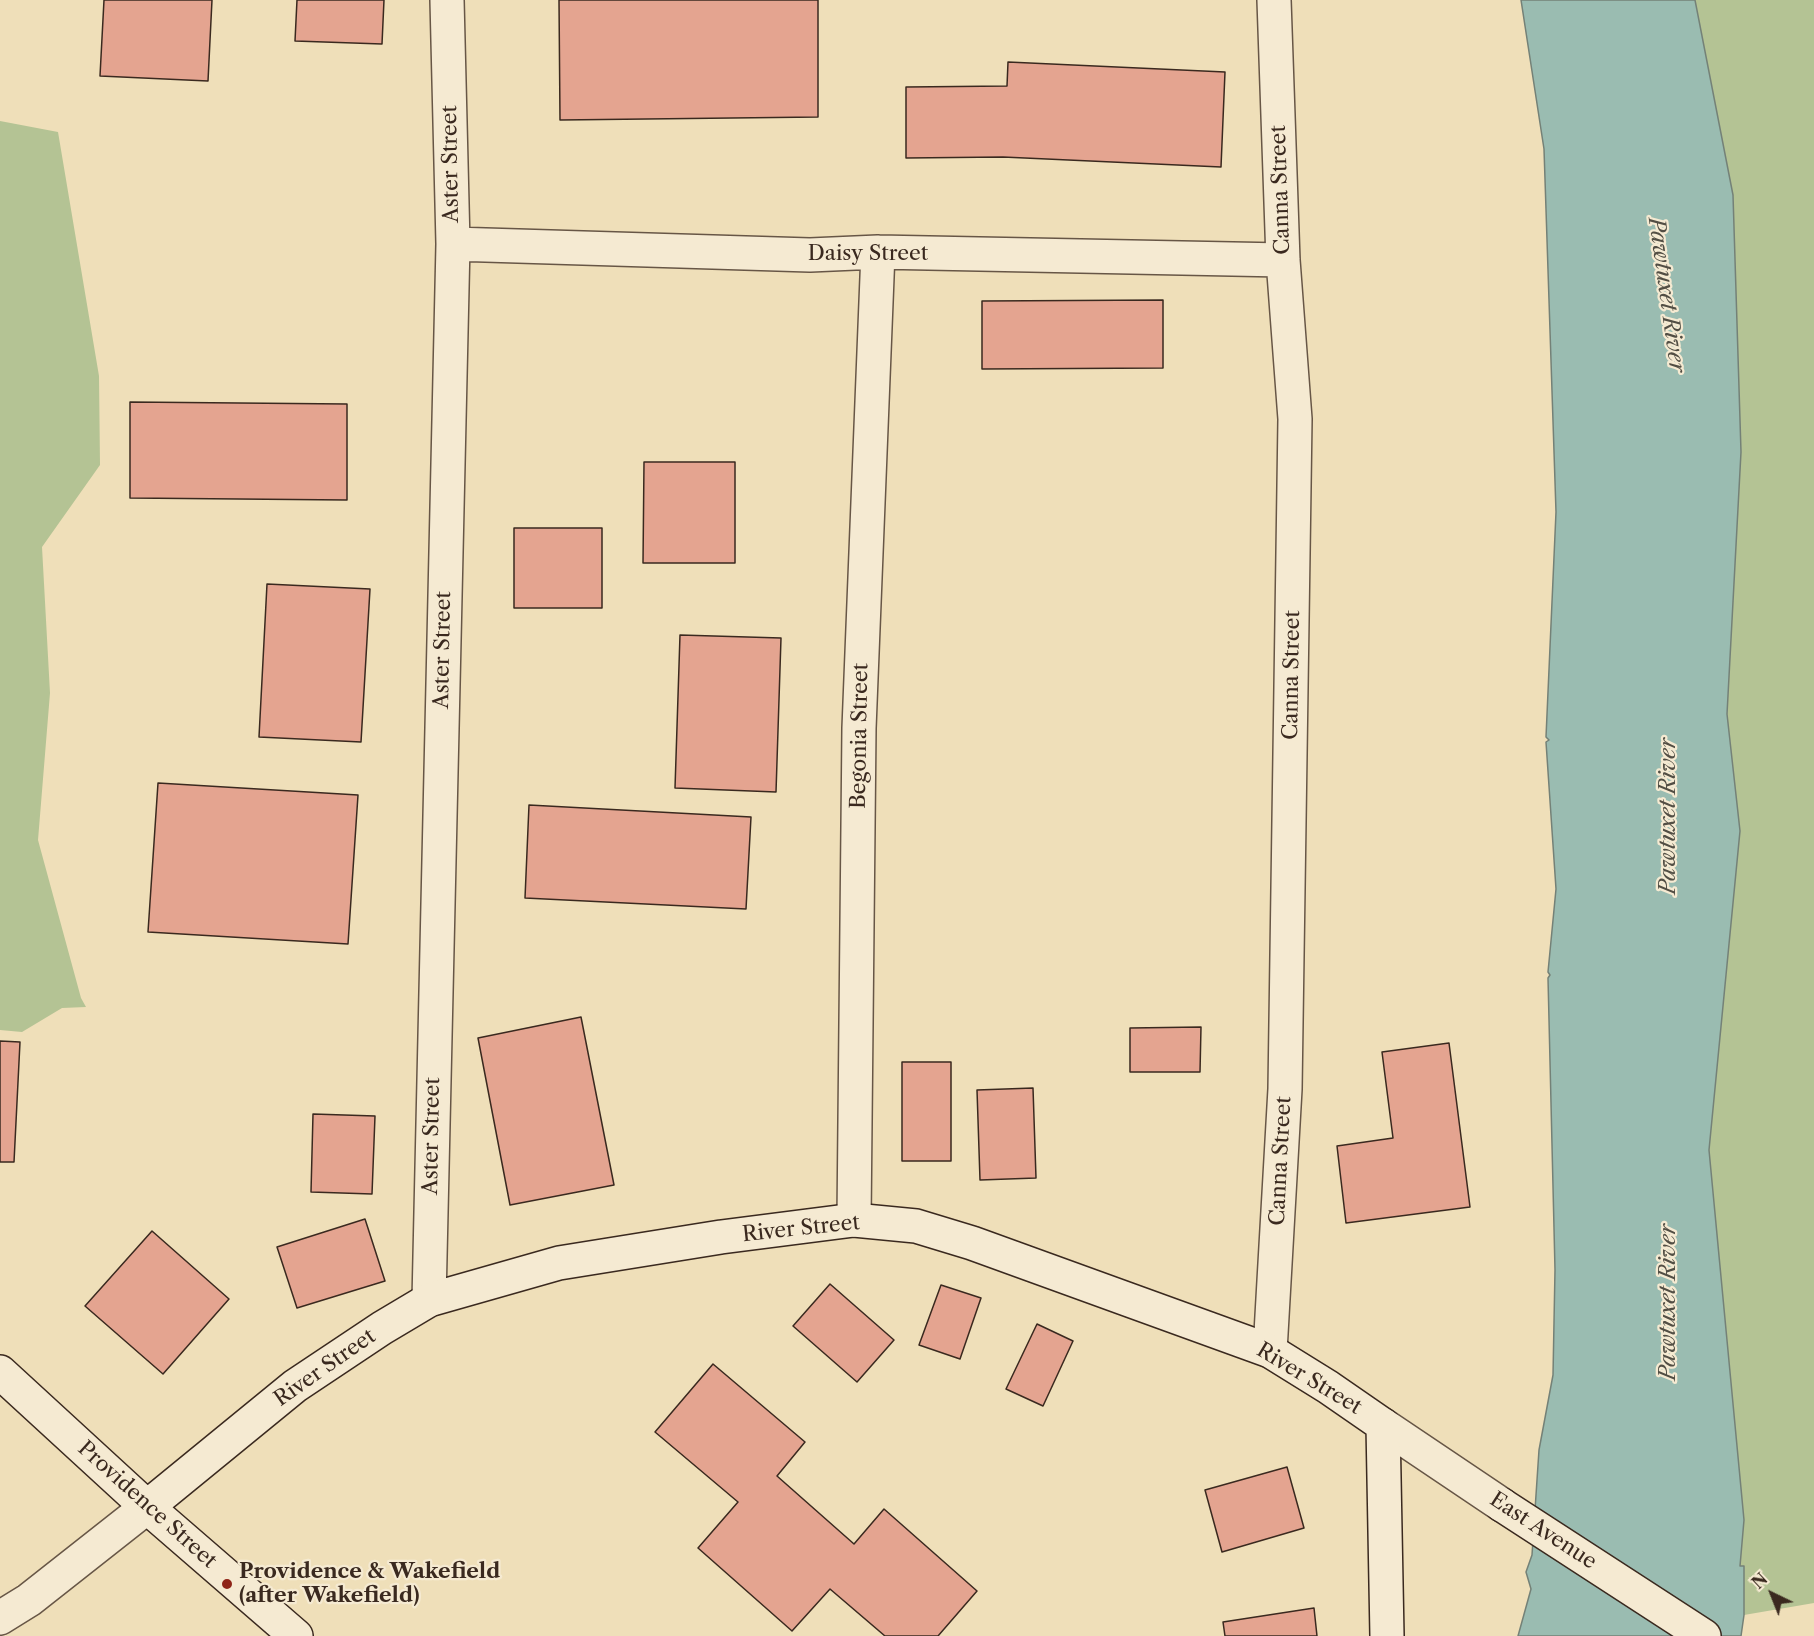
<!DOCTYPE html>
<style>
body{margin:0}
#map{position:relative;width:1814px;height:1636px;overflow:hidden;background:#efdfb9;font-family:"Libre Caslon Text",serif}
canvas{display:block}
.north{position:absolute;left:1742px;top:1564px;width:60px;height:60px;-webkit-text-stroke:4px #f5ead2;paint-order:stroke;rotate:317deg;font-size:16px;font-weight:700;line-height:24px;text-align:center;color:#3a291f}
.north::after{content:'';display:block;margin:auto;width:21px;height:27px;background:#3a291f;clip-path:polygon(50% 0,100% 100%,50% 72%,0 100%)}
</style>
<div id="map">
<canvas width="1814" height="1636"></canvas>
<div class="north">N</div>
</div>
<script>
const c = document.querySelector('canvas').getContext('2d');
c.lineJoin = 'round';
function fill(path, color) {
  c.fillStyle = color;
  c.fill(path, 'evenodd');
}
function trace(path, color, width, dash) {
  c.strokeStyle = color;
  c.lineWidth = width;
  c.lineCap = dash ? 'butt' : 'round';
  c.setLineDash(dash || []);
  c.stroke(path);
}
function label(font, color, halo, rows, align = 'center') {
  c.font = font + ' "Libre Caslon Text",serif';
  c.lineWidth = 4.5;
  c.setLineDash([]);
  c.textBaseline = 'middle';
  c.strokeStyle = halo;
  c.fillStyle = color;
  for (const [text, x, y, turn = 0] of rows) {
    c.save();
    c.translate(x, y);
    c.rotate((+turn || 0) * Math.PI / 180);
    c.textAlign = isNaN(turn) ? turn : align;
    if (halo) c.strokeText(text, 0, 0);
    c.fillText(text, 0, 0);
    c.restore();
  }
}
const green = new Path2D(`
 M 1695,0 L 1814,0 L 1814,1603 L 1744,1615 L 1744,1566 L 1740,1566 L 1744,1520 L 1709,1150 L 1740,831 L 1727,714 L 1741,452 L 1733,195 Z
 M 0,121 L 58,132 L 99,376 L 100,465 L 42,547 L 50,693 L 38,840 L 81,998 L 86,1007 L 62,1008 L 22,1032 L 0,1030 Z`);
const water = new Path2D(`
 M 1521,0 L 1695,0 L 1733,195 L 1741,452 L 1727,714 L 1740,831 L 1709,1150 L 1744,1520 L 1740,1566 L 1744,1566 L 1744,1615 L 1741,1636 L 1518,1636 L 1531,1589 L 1526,1572 L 1532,1555 L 1539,1450 L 1553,1375 L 1555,1270 L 1548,978 L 1550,975 L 1548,972 L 1556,889 L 1546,742 L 1549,740 L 1546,737 L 1556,512 L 1544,149 Z`);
const building = new Path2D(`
 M 104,0 L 212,0 L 208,81 L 100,76 Z
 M 297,0 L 384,0 L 382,44 L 295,41 Z
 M 559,0 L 818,0 L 818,117 L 560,120 Z
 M 1008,62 L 1225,72 L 1221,167 L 1003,157 L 906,158 L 906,87 L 1007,86 Z
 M 1163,300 L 1163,368 L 982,369 L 982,301 Z
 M 130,402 L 347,404 L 347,500 L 130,498 Z
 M 644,462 L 735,462 L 735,563 L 643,563 Z
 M 514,528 L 602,528 L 602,608 L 514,608 Z
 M 267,584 L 370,589 L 361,742 L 259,737 Z
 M 680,635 L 781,638 L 776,792 L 675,788 Z
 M 158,783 L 358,795 L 348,944 L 148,932 Z
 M 529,805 L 751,817 L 746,909 L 525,898 Z
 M 581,1017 L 614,1185 L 510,1205 L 478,1038 Z
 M 1201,1027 L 1200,1072 L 1130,1072 L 1130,1028 Z
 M 0,1041 L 20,1042 L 14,1162 L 0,1162 Z
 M 1449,1043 L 1470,1207 L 1346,1223 L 1337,1146 L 1393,1138 L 1382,1052 Z
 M 902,1062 L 951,1062 L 951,1161 L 902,1161 Z
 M 1033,1088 L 1036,1178 L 980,1180 L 977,1090 Z
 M 313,1114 L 375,1116 L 372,1194 L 311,1192 Z
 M 365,1219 L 385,1281 L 297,1308 L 277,1247 Z
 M 152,1231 L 229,1299 L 163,1374 L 85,1306 Z
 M 830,1284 L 894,1340 L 857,1382 L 793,1326 Z
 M 941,1285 L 981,1298 L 960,1359 L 919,1345 Z
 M 1037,1324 L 1073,1341 L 1043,1406 L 1006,1389 Z
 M 713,1364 L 805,1442 L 777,1476 L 854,1544 L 884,1509 L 977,1591 L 938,1636 L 885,1636 L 830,1589 L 792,1631 L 698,1548 L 738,1502 L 655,1432 Z
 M 1287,1467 L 1304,1528 L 1222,1552 L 1205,1490 Z
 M 1314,1608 L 1317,1636 L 1225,1636 L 1223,1622 Z`);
const minor = new Path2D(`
 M 453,244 L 810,255 L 878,252 L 1283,260
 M 854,1220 L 859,728 L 878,252
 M 429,1300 L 453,244 L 447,0
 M 1270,1351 L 1285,1089 L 1295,419 L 1283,260 L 1274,0`);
const tertiary = new Path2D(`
 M 1383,1425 L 1502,1505
 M 0,1618 L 29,1600 L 147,1507`);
const secondary = new Path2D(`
 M 0,1372 L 147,1507 L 296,1636
 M 1502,1505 L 1704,1636
 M 147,1507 L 295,1386 L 382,1328 L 429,1300 L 559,1263 L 721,1237 L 854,1220 L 916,1226 L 972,1243 L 1270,1351 L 1328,1387 L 1383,1425 L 1387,1636`);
const markers = [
 [227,1584,6,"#8f2418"]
];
const streetNames = [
 ["Aster Street",451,164,-91],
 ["Canna Street",1281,190,-92],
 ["Daisy Street",868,254],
 ["Aster Street",443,650,-89],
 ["Canna Street",1292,675,-89],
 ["Begonia Street",860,736,-89],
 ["Aster Street",432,1136,-89],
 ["Canna Street",1281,1161,-87],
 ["River Street",801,1229,-6],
 ["River Street",325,1368,-35],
 ["River Street",1309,1379,31],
 ["Providence Street",147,1505,42],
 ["East Avenue",1543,1531,33]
];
const poiNames = [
 ["Providence & Wakefield",239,1572],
 ["(after Wakefield)",239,1596]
];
const waterNames = [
 ["Pawtuxet River",1666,295,82],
 ["Pawtuxet River",1669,816,-90],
 ["Pawtuxet River",1669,1302,-90]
];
fill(green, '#b4c394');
fill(water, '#9abcb1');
trace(water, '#748177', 1.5);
fill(building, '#e4a490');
trace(building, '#3a291f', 1.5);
trace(minor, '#675646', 36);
trace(tertiary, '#675646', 36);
trace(secondary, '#3a291f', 36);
trace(minor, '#f5ead2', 33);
trace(tertiary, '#f5ead2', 33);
trace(secondary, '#f5ead2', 33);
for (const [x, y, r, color] of markers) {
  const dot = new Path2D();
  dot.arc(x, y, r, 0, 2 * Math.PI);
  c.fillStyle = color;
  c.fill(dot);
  trace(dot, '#f5ead2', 2);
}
label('21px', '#3a291f', '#f5ead2', streetNames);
label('bold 21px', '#3a291f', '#f5ead2', poiNames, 'left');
label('italic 22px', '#524e44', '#f5ead2', waterNames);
</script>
